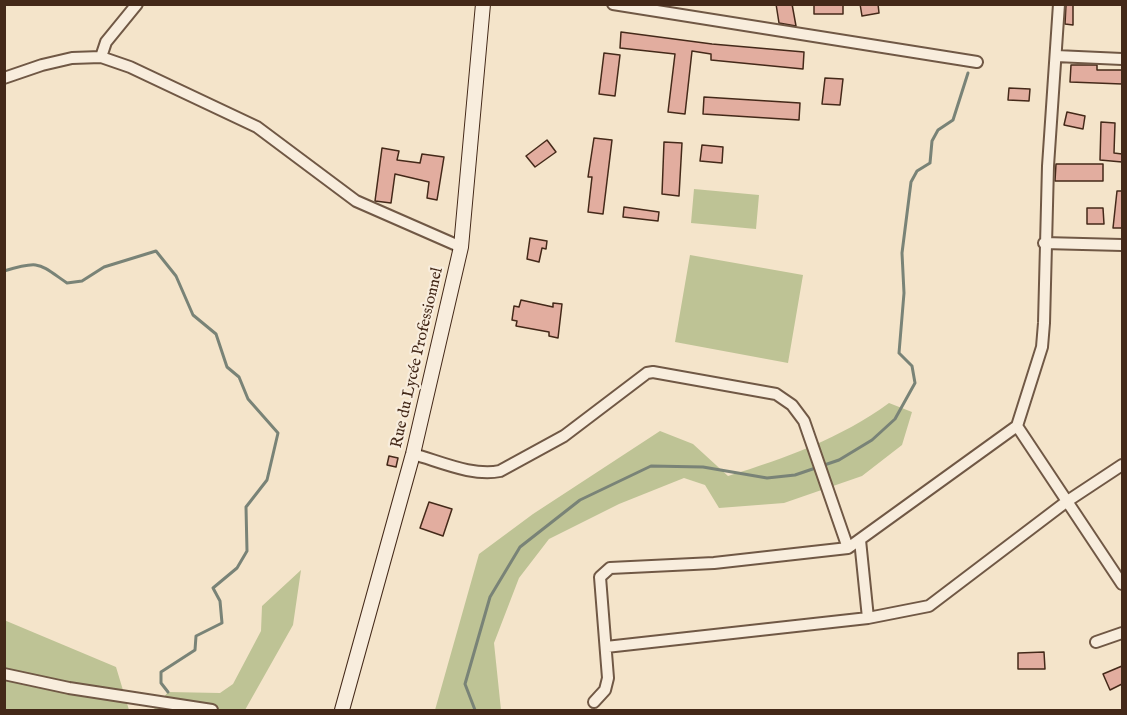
<!DOCTYPE html>
<meta charset="utf-8">
<style>
body{margin:0}
#map{position:relative;width:1127px;height:715px;overflow:hidden;background:#f4e4ca;font-family:"IM FELL English",serif}
canvas{display:block}
.frame{position:absolute;inset:0;border:6px solid #442919;pointer-events:none}
</style>
<div id="map">
<canvas width="1127" height="715"></canvas>
<div class="frame"></div>
</div>
<script>
const c = document.querySelector('canvas').getContext('2d');
c.lineJoin = 'round';
function fill(path, color) {
  c.fillStyle = color;
  c.fill(path, 'evenodd');
}
function trace(path, color, width, dash) {
  c.strokeStyle = color;
  c.lineWidth = width;
  c.lineCap = dash ? 'butt' : 'round';
  c.setLineDash(dash || []);
  c.stroke(path);
}
function label(font, color, halo, rows, align = 'center') {
  c.font = font + ' "IM FELL English",serif';
  c.lineWidth = 4.5;
  c.setLineDash([]);
  c.textBaseline = 'middle';
  c.strokeStyle = halo;
  c.fillStyle = color;
  for (const [text, x, y, turn = 0] of rows) {
    c.save();
    c.translate(x, y);
    c.rotate((+turn || 0) * Math.PI / 180);
    c.textAlign = isNaN(turn) ? turn : align;
    if (halo) c.strokeText(text, 0, 0);
    c.fillText(text, 0, 0);
    c.restore();
  }
}
const green = new Path2D(`
 M 694,189 L 759,195 L 756,229 L 691,223 Z
 M 690,255 L 803,275 L 788,363 L 675,342 Z
 M 889,403 L 912,412 L 902,445 L 862,476 L 784,503 L 719,508 L 705,485 L 684,478 L 619,504 L 549,539 L 519,578 L 494,643 L 501,710 L 435,710 L 479,554 L 533,514 L 660,431 L 693,444 L 728,476 C 786,458 841,438 889,403 Z
 M 301,570 L 293,625 L 245,710 L 154,709 L 168,692 L 220,693 L 233,684 L 261,631 L 262,606 Z
 M 4,620 L 116,667 L 129,710 L 5,710 Z`);
const stream = new Path2D(`
 M 4,271 C 40,260 38,263 67,283 L 82,281 L 104,267 L 156,251 L 176,276 L 193,315 L 216,334 L 227,367 L 239,377 L 248,399 L 278,433 L 267,480 L 246,507 L 247,551 L 237,568 L 213,588 L 220,601 L 222,623 L 196,636 L 195,650 L 161,672 L 161,683 L 168,692
 M 475,710 L 465,684 L 490,597 L 520,547 L 580,500 L 651,466 L 703,467 L 767,478 L 795,475 L 839,460 L 872,440 L 895,419 L 915,383 L 912,366 L 899,353 L 904,293 L 902,253 L 911,182 L 917,171 L 930,163 L 932,141 L 938,130 L 953,120 L 968,73`);
const building = new Path2D(`
 M 776,4 L 792,4 L 796,26 L 779,23 Z
 M 814,4 L 843,4 L 843,14 L 814,14 Z
 M 860,4 L 878,4 L 879,13 L 862,16 Z
 M 1066,5 L 1073,5 L 1073,25 L 1065,24 Z
 M 621,32 L 712,44 L 804,52 L 803,69 L 711,60 L 711,54 L 692,51 L 685,114 L 668,112 L 675,54 L 620,48 Z
 M 604,53 L 620,55 L 615,96 L 599,94 Z
 M 1071,65 L 1097,65 L 1097,70 L 1122,70 L 1122,84 L 1070,82 Z
 M 825,78 L 843,79 L 840,105 L 822,104 Z
 M 1009,88 L 1030,89 L 1029,101 L 1008,100 Z
 M 704,97 L 800,103 L 799,120 L 703,114 Z
 M 1067,112 L 1085,116 L 1083,129 L 1064,125 Z
 M 1101,122 L 1115,123 L 1114,153 L 1122,154 L 1122,162 L 1100,160 Z
 M 594,138 L 612,140 L 603,214 L 588,212 L 592,177 L 588,177 Z
 M 547,140 L 556,152 L 535,167 L 526,156 Z
 M 664,142 L 682,143 L 679,196 L 662,194 Z
 M 702,145 L 723,147 L 722,163 L 700,161 Z
 M 382,148 L 399,151 L 397,160 L 420,163 L 422,154 L 444,157 L 437,200 L 427,198 L 429,182 L 395,174 L 391,203 L 375,201 Z
 M 1056,164 L 1103,164 L 1103,181 L 1055,181 Z
 M 1117,191 L 1122,191 L 1122,228 L 1113,228 Z
 M 624,207 L 659,212 L 658,221 L 623,217 Z
 M 1087,208 L 1103,208 L 1104,224 L 1087,224 Z
 M 530,238 L 547,241 L 546,249 L 542,248 L 539,262 L 527,259 Z
 M 521,300 L 553,307 L 553,303 L 562,304 L 558,338 L 549,336 L 549,332 L 516,326 L 517,321 L 512,320 L 514,306 L 519,307 Z
 M 389,456 L 398,458 L 396,467 L 387,465 Z
 M 429,502 L 452,509 L 443,536 L 420,528 Z
 M 1044,652 L 1045,669 L 1018,669 L 1018,653 Z
 M 1122,666 L 1122,684 L 1110,690 L 1103,674 Z`);
const street = new Path2D(`
 M 613,4 L 977,62
 M 1056,56 L 1122,59
 M 101,57 L 106,42 L 137,4
 M 4,78 L 42,65 L 72,58 L 101,57 L 130,67 L 257,127 L 356,201 L 461,247
 M 1044,243 L 1122,245
 M 1017,426 L 1122,584
 M 413,454 C 439,461 473,477 500,471 L 564,436 L 647,373 L 653,372 L 776,394 L 792,405 L 804,421 L 848,548
 M 860,540 L 868,618
 M 1096,642 L 1122,633
 M 606,647 L 868,618 L 929,606 L 1066,502 L 1122,465
 M 4,674 L 69,688 L 212,710
 M 594,702 L 605,690 L 608,678 L 600,577 L 610,568 L 714,563 L 848,548 L 1017,426 L 1042,347 L 1044,323 L 1048,166 L 1059,4`);
const secondary = new Path2D(`
 M 342,710 L 413,454 L 461,247 L 483,4`);
const streetNames = [
 ["Rue du Lycée Professionnel",418,358,-77]
];
fill(green, '#bec395');
trace(stream, '#798377', 3);
fill(building, '#e2ad9f');
trace(building, '#442919', 1.5);
trace(street, '#705845', 14);
trace(secondary, '#442919', 16);
trace(street, '#f8eddd', 10);
trace(secondary, '#f8eddd', 14);
label('16px', '#442919', '#f8eddd', streetNames);
</script>
